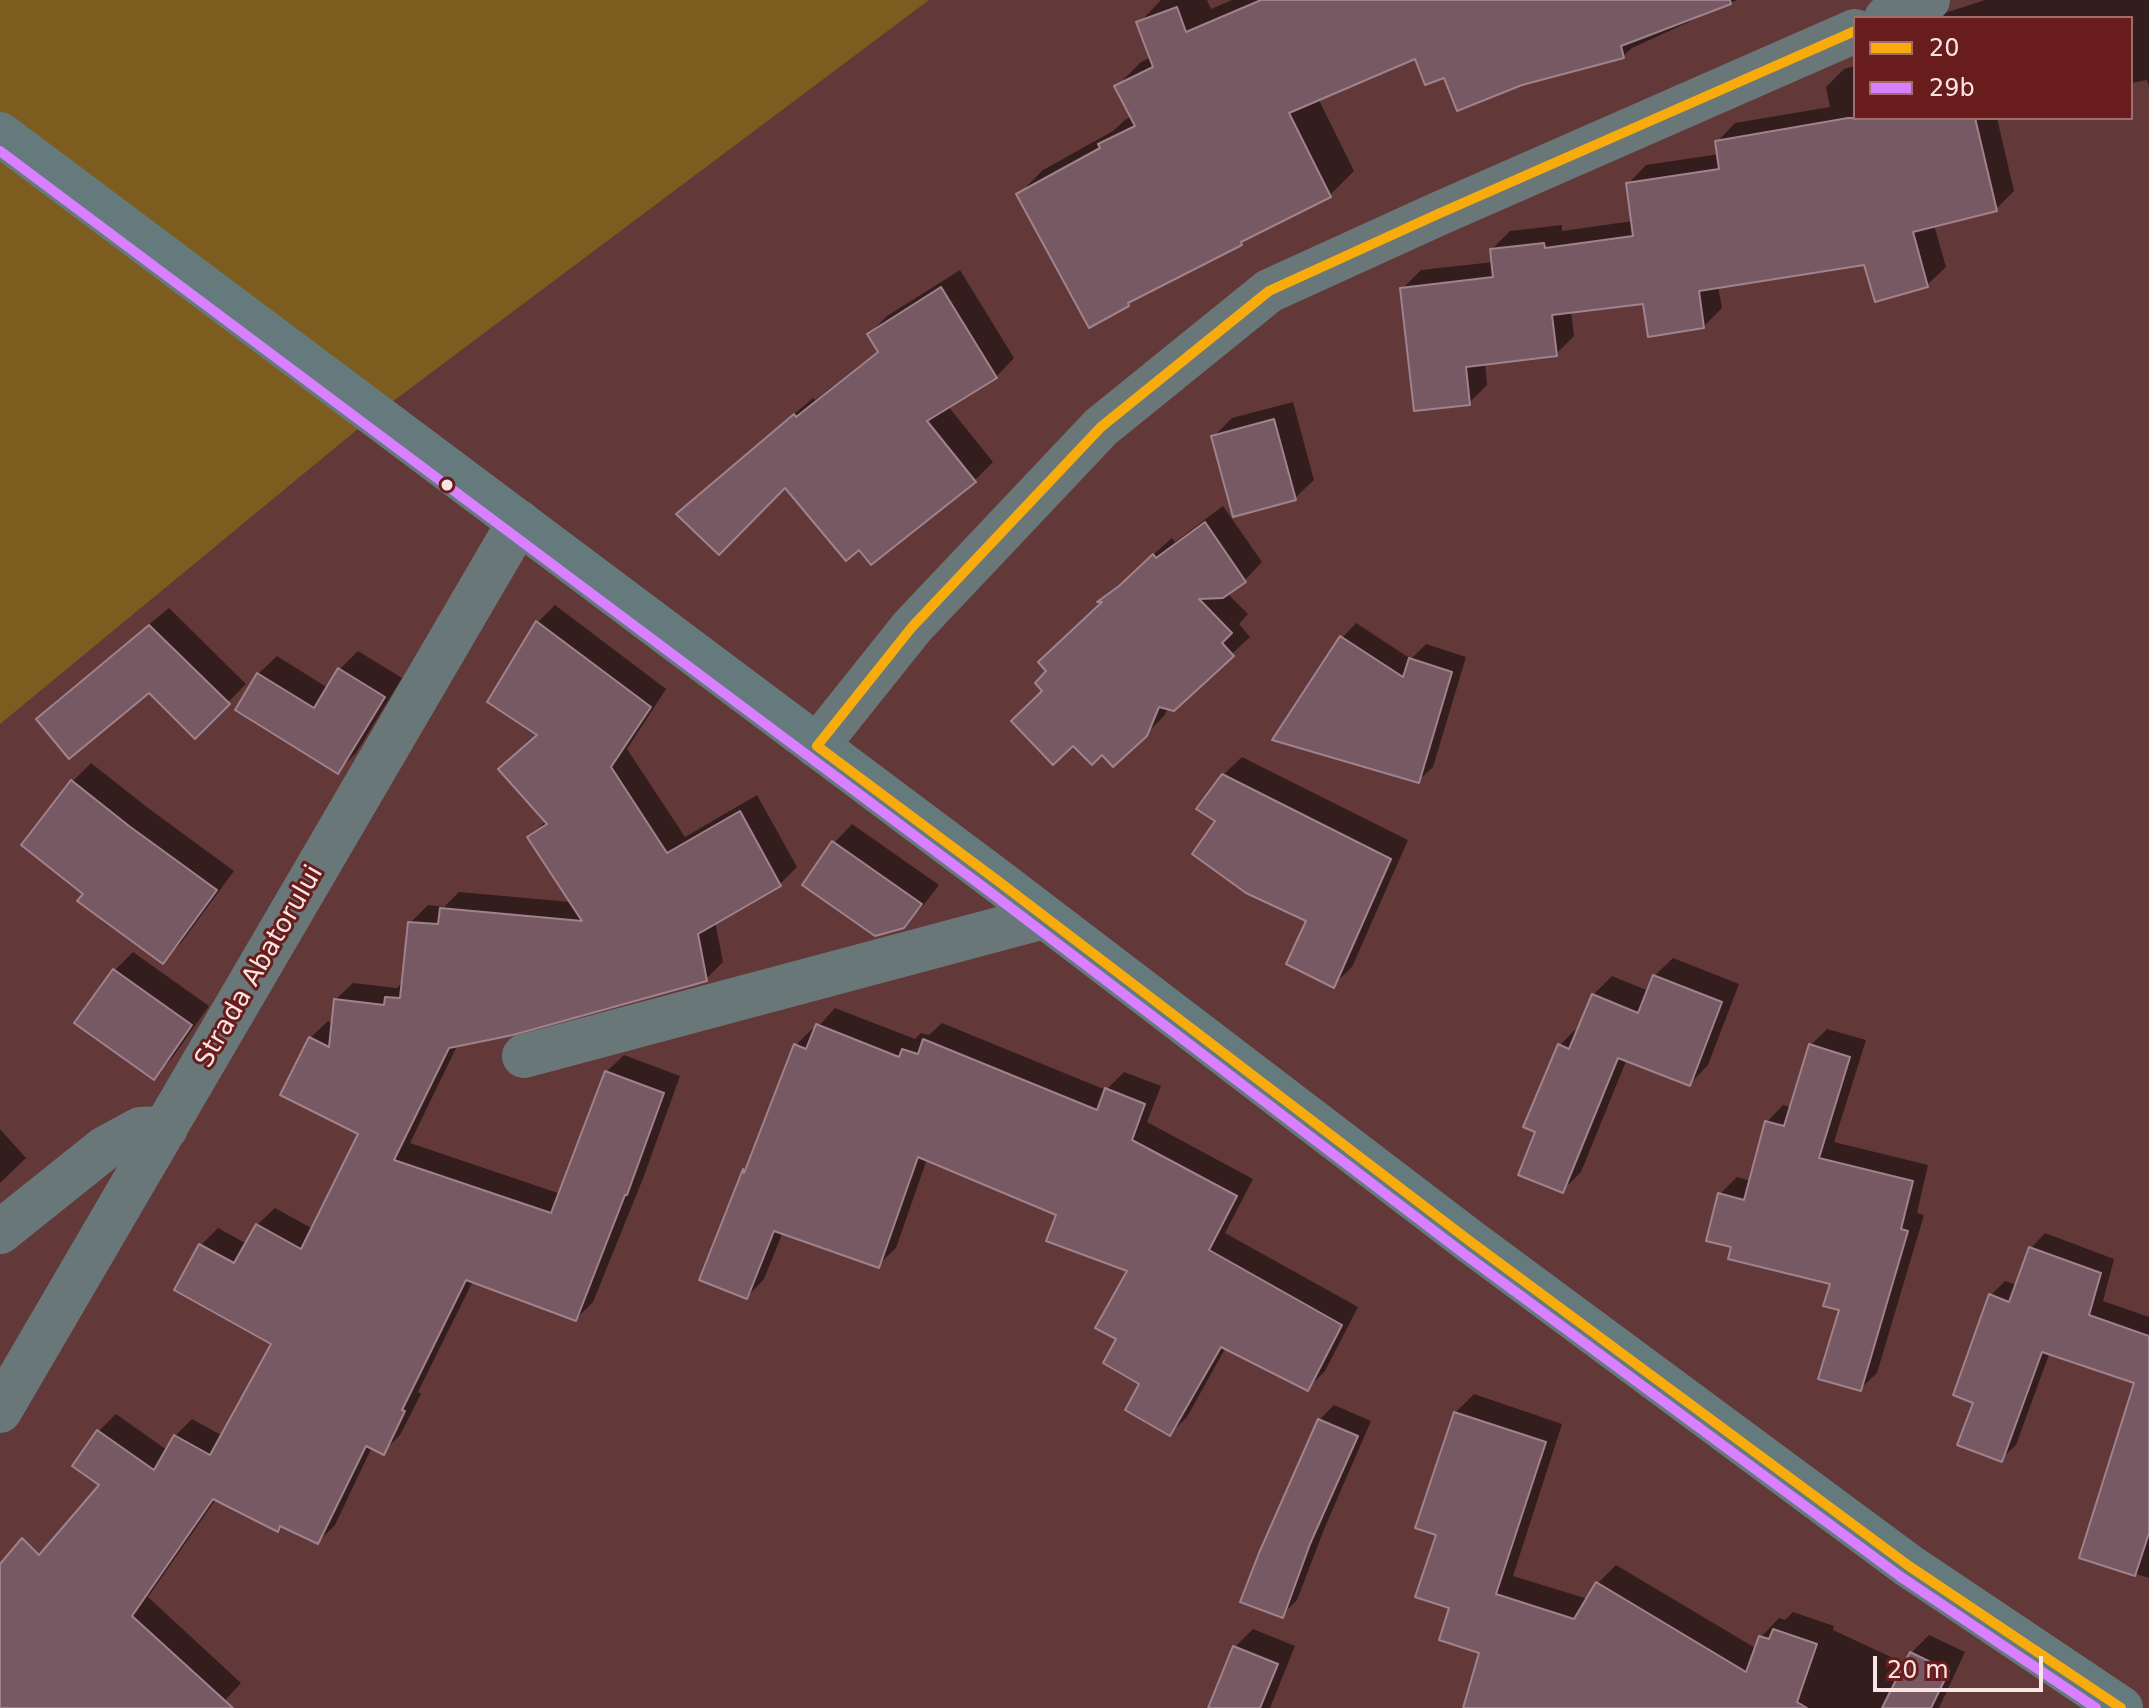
<!DOCTYPE html>
<style>
body{margin:0}
#map{position:relative;width:2149px;height:1708px;overflow:hidden;background:#623938;font-family:"DejaVu Sans",sans-serif}
canvas{display:block}
.legend{position:absolute;left:1853px;top:16px;width:280px;height:104px;box-sizing:border-box;background:#681c1c;border:2px solid #a26c6c;margin:0;padding:10px 14px;list-style:none;font-size:24px;color:#f9e5e3}
.legend li{display:flex;align-items:center;gap:16px;height:40px}
.legend b{width:40px;border:2px solid #a26c6c}
.scale{position:absolute;left:1873px;top:1656px;width:170px;height:36px;box-sizing:border-box;border:4px solid #f9e5e3;border-top:0;padding-left:10px;font-size:24px;line-height:28px;white-space:nowrap;color:#f9e5e3;-webkit-text-stroke:6px #681c1c;paint-order:stroke}
</style>
<div id="map">
<canvas width="2149" height="1708"></canvas>
<ul class="legend">
<li><b style="height:10px;background:#f8ab0d"></b>20</li>
<li><b style="height:10px;background:#d880ff"></b>29b</li>
</ul>
<div class="scale">20 m</div>
</div>
<script>
const c = document.querySelector('canvas').getContext('2d');
c.lineJoin = 'round';
function fill(path, color) {
  c.fillStyle = color;
  c.fill(path, 'evenodd');
}
function trace(path, color, width, dash) {
  c.strokeStyle = color;
  c.lineWidth = width;
  c.lineCap = dash ? 'butt' : 'round';
  c.setLineDash(dash || []);
  c.stroke(path);
}
function label(font, color, halo, rows, align = 'center') {
  c.font = font + ' "DejaVu Sans",sans-serif';
  c.lineWidth = 6;
  c.setLineDash([]);
  c.textBaseline = 'middle';
  c.strokeStyle = halo;
  c.fillStyle = color;
  for (const [text, x, y, turn = 0] of rows) {
    c.save();
    c.translate(x, y);
    c.rotate((+turn || 0) * Math.PI / 180);
    c.textAlign = isNaN(turn) ? turn : align;
    if (halo) c.strokeText(text, 0, 0);
    c.fillText(text, 0, 0);
    c.restore();
  }
}
const green = new Path2D(`
 M 0,0 L 929,0 L 376,414 L 0,724 Z`);
const shadow = new Path2D(`
 M 1161,0 L 1207,0 L 1211,9 L 1232,0 L 1737,0 L 1632,48 L 1623,56 L 1446,75 L 1416,56 L 1318,98 L 1354,171 L 1330,195 L 1248,236 L 1241,243 L 1136,296 L 1128,304 L 1019,194 L 1043,170 L 1113,131 L 1125,120 L 1132,116 L 1117,86 L 1141,62 L 1151,57 L 1139,23 Z
 M 1985,0 L 2149,0 L 2149,86 L 2147,80 L 2131,83 L 2131,18 L 1929,18 Z
 M 1855,66 L 1855,118 L 1997,118 L 2014,191 L 1996,209 L 1934,225 L 1946,267 L 1927,285 L 1866,263 L 1718,286 L 1722,308 L 1703,327 L 1645,301 L 1571,311 L 1574,336 L 1556,354 L 1485,362 L 1487,385 L 1469,403 L 1403,288 L 1421,270 L 1494,262 L 1492,249 L 1510,231 L 1562,225 L 1562,231 L 1633,221 L 1628,184 L 1646,165 L 1719,154 L 1717,142 L 1735,123 L 1830,107 L 1826,87 L 1844,69 Z
 M 960,270 L 1014,358 L 996,377 L 948,406 L 993,462 L 974,481 L 859,548 L 785,485 L 698,496 L 813,398 L 815,400 L 879,350 L 869,334 L 887,316 Z
 M 1293,402 L 1314,480 L 1295,498 L 1213,437 L 1232,418 Z
 M 1223,506 L 1262,562 L 1245,580 L 1227,593 L 1248,614 L 1239,624 L 1250,637 L 1173,709 L 1168,708 L 1164,716 L 1146,734 L 1044,691 L 1106,600 L 1102,600 L 1172,538 L 1175,542 Z
 M 555,605 L 666,689 L 627,749 L 685,837 L 757,795 L 797,867 L 780,884 L 715,921 L 723,962 L 706,979 L 458,1044 L 410,1143 L 561,1194 L 606,1072 L 624,1055 L 680,1076 L 644,1176 L 593,1302 L 576,1319 L 473,1281 L 418,1392 L 421,1394 L 400,1435 L 383,1452 L 372,1447 L 335,1525 L 318,1542 L 282,1524 L 277,1529 L 216,1499 L 148,1597 L 241,1683 L 218,1708 L 146,1708 L 102,1485 L 99,1431 L 116,1414 L 167,1450 L 175,1436 L 192,1419 L 223,1436 L 274,1343 L 201,1245 L 218,1228 L 247,1244 L 257,1225 L 275,1208 L 313,1229 L 361,1133 L 310,1038 L 328,1021 L 333,1024 L 335,1000 L 353,983 L 397,988 L 404,980 L 410,923 L 428,905 L 444,907 L 459,892 L 571,902 L 529,837 L 547,820 L 538,734 L 538,622 Z
 M 169,608 L 246,684 L 195,736 L 149,690 L 38,719 L 57,700 Z
 M 1356,623 L 1411,659 L 1426,644 L 1466,657 L 1433,767 L 1418,781 L 1342,638 Z
 M 358,651 L 402,678 L 356,753 L 338,771 L 258,674 L 277,656 L 328,688 L 340,669 Z
 M 1242,757 L 1408,840 L 1352,967 L 1333,985 L 1309,920 L 1218,821 L 1223,775 Z
 M 91,763 L 148,808 L 234,871 L 181,943 L 163,961 L 85,894 L 23,844 L 73,781 Z
 M 852,824 L 939,885 L 922,907 L 903,927 L 834,843 Z
 M 133,952 L 209,1006 L 172,1058 L 154,1077 L 77,1022 L 115,970 Z
 M 1673,958 L 1739,984 L 1708,1065 L 1690,1084 L 1627,1059 L 1581,1172 L 1563,1190 L 1538,1131 L 1560,1045 L 1578,1027 L 1580,1027 L 1593,995 L 1612,976 L 1649,991 L 1654,976 Z
 M 835,1008 L 915,1039 L 921,1033 L 929,1035 L 942,1023 L 1106,1090 L 1124,1072 L 1161,1086 L 1147,1122 L 1253,1179 L 1225,1233 L 1358,1307 L 1325,1371 L 1308,1388 L 1226,1347 L 1187,1417 L 1170,1434 L 1119,1338 L 1130,1270 L 1059,1214 L 927,1159 L 896,1248 L 878,1265 L 783,1232 L 764,1279 L 747,1297 L 701,1279 L 745,1170 L 749,1166 L 796,1045 L 813,1028 L 816,1029 Z
 M 1827,1029 L 1866,1040 L 1834,1142 L 1928,1165 L 1917,1213 L 1924,1215 L 1877,1373 L 1860,1389 L 1842,1309 L 1832,1283 L 1734,1246 L 1720,1194 L 1737,1177 L 1751,1181 L 1767,1122 L 1783,1105 L 1792,1108 L 1811,1045 Z
 M 0,1129 L 26,1158 L 0,1183 Z
 M 2045,1233 L 2114,1259 L 2103,1301 L 2149,1317 L 2149,1380 L 2050,1352 L 2016,1445 L 2001,1459 L 1976,1401 L 1991,1295 L 2005,1281 L 2017,1285 L 2031,1248 Z
 M 1474,1394 L 1562,1424 L 1513,1576 L 1588,1599 L 1598,1583 L 1616,1565 L 1757,1649 L 1761,1637 L 1779,1618 L 1785,1620 L 1793,1612 L 1834,1626 L 1833,1630 L 1906,1664 L 1911,1653 L 1929,1635 L 1965,1652 L 1939,1708 L 1564,1708 L 1481,1652 L 1452,1607 L 1438,1533 L 1455,1413 Z
 M 1334,1405 L 1371,1421 L 1325,1527 L 1297,1600 L 1282,1615 L 1319,1420 Z
 M 2149,1421 L 2149,1578 L 2082,1557 Z
 M 1253,1629 L 1295,1646 L 1270,1708 L 1210,1708 L 1235,1647 Z`);
const building = new Path2D(`
 M 1261,0 L 1730,0 L 1731,4 L 1621,46 L 1624,58 L 1522,85 L 1457,111 L 1444,78 L 1425,85 L 1415,59 L 1289,113 L 1331,197 L 1241,242 L 1242,245 L 1128,303 L 1129,306 L 1089,328 L 1016,194 L 1100,148 L 1098,144 L 1135,126 L 1114,86 L 1153,67 L 1136,22 L 1177,7 L 1186,32 Z
 M 1848,118 L 1975,118 L 1997,211 L 1913,232 L 1928,287 L 1875,302 L 1864,265 L 1699,291 L 1704,328 L 1648,337 L 1643,304 L 1552,315 L 1557,356 L 1466,367 L 1470,405 L 1414,411 L 1400,288 L 1493,277 L 1490,249 L 1544,243 L 1545,248 L 1633,236 L 1626,183 L 1719,169 L 1715,141 Z
 M 941,287 L 997,378 L 927,421 L 976,482 L 871,565 L 859,550 L 846,561 L 785,488 L 719,555 L 676,514 L 794,414 L 796,417 L 878,352 L 867,334 Z
 M 1274,419 L 1296,500 L 1233,517 L 1211,436 Z
 M 1205,522 L 1246,582 L 1223,598 L 1199,599 L 1232,633 L 1222,643 L 1234,656 L 1174,711 L 1159,707 L 1147,736 L 1113,767 L 1102,755 L 1092,765 L 1073,746 L 1053,765 L 1011,721 L 1042,691 L 1035,683 L 1046,671 L 1038,662 L 1102,602 L 1097,602 L 1119,586 L 1153,554 L 1156,558 Z
 M 536,621 L 651,707 L 611,767 L 667,853 L 740,811 L 781,886 L 698,934 L 707,981 L 513,1035 L 449,1048 L 394,1160 L 551,1213 L 605,1071 L 664,1093 L 627,1195 L 625,1195 L 576,1321 L 466,1280 L 402,1410 L 405,1411 L 384,1455 L 366,1446 L 318,1544 L 280,1526 L 278,1532 L 213,1499 L 132,1616 L 233,1708 L 0,1708 L 0,1564 L 22,1538 L 39,1555 L 99,1485 L 72,1466 L 97,1430 L 154,1470 L 174,1435 L 210,1455 L 271,1344 L 174,1290 L 199,1244 L 234,1263 L 256,1224 L 301,1249 L 358,1134 L 280,1095 L 309,1037 L 329,1047 L 334,999 L 384,1005 L 385,997 L 400,998 L 408,922 L 438,924 L 440,908 L 582,921 L 527,837 L 547,824 L 498,769 L 537,735 L 487,702 Z
 M 149,625 L 230,704 L 195,739 L 149,693 L 69,759 L 36,719 Z
 M 1340,636 L 1403,677 L 1409,658 L 1452,672 L 1419,783 L 1272,740 Z
 M 338,668 L 385,697 L 338,774 L 235,710 L 257,673 L 314,708 Z
 M 1222,774 L 1391,859 L 1334,988 L 1286,964 L 1306,921 L 1246,893 L 1192,854 L 1215,821 L 1196,809 Z
 M 71,780 L 129,826 L 217,890 L 163,964 L 77,901 L 83,894 L 21,845 Z
 M 832,841 L 922,904 L 904,928 L 875,936 L 802,885 Z
 M 113,969 L 192,1025 L 154,1080 L 74,1023 Z
 M 1653,975 L 1722,1002 L 1690,1086 L 1618,1058 L 1563,1193 L 1518,1175 L 1535,1132 L 1523,1127 L 1558,1044 L 1569,1049 L 1592,994 L 1638,1013 Z
 M 816,1024 L 899,1057 L 902,1049 L 918,1054 L 923,1039 L 1097,1110 L 1105,1088 L 1145,1104 L 1132,1140 L 1237,1196 L 1209,1250 L 1342,1325 L 1308,1391 L 1221,1347 L 1170,1436 L 1125,1410 L 1139,1384 L 1103,1363 L 1116,1339 L 1095,1328 L 1127,1271 L 1046,1241 L 1056,1215 L 918,1157 L 879,1268 L 774,1231 L 747,1299 L 699,1280 L 743,1169 L 744,1173 L 794,1044 L 806,1049 Z
 M 1809,1044 L 1850,1057 L 1819,1158 L 1913,1181 L 1901,1229 L 1908,1231 L 1861,1391 L 1818,1379 L 1839,1310 L 1823,1306 L 1830,1284 L 1728,1259 L 1731,1247 L 1706,1241 L 1718,1193 L 1744,1200 L 1765,1121 L 1784,1126 Z
 M 2029,1247 L 2101,1273 L 2089,1315 L 2149,1336 L 2149,1533 L 2135,1576 L 2079,1558 L 2134,1383 L 2042,1352 L 2002,1462 L 1957,1445 L 1973,1403 L 1953,1395 L 1989,1294 L 2009,1302 Z
 M 1454,1412 L 1546,1442 L 1496,1594 L 1574,1619 L 1596,1582 L 1746,1672 L 1759,1636 L 1769,1639 L 1773,1629 L 1817,1644 L 1797,1702 L 1807,1708 L 1463,1708 L 1479,1653 L 1439,1640 L 1449,1608 L 1415,1597 L 1436,1535 L 1415,1528 Z
 M 1318,1419 L 1358,1436 L 1310,1544 L 1283,1618 L 1240,1602 L 1259,1553 Z
 M 1233,1646 L 1278,1664 L 1260,1708 L 1208,1708 Z
 M 1910,1652 L 1949,1671 L 1931,1708 L 1882,1708 Z`);
const street = new Path2D(`
 M 1886,18 L 1928,0
 M 817,746 L 912,627 L 1101,427 L 1269,291 L 1438,214 L 1855,31
 M 524,1056 L 1044,917
 M 0,1232 L 105,1148 L 140,1129 L 166,1128
 M 0,1411 L 519,522`);
const secondary = new Path2D(`
 M 0,134 L 998,881 L 1471,1242 L 1909,1566 L 2121,1708`);
const bus1 = new Path2D(`
 M 817,746 L 998,881 L 1471,1242 L 1909,1566 L 2121,1708
 M 817,746 L 912,627 L 1101,427 L 1269,291 L 1438,214 L 1855,31`);
const bus2 = new Path2D(`
 M 0,151 L 990,892 L 1463,1253 L 1901,1577 L 2096,1708`);
const markers = [
 [447,485,7,"#f9e5e3"]
];
const streetNames = [
 ["Strada Abatorului",260,967,-60]
];
fill(green, '#7d5d1f');
fill(shadow, '#0007');
fill(building, '#765963');
trace(building, '#a0828e', 2);
trace(street, '#6a7779', 44);
trace(secondary, '#657a7c', 44);
trace(bus1, '#f8ab0d', 10);
trace(bus2, '#d880ff', 10);
for (const [x, y, r, color] of markers) {
  const dot = new Path2D();
  dot.arc(x, y, r, 0, 2 * Math.PI);
  c.fillStyle = color;
  c.fill(dot);
  trace(dot, '#681c1c', 3);
}
label('26px', '#f9e5e3', '#681c1c', streetNames);
</script>
